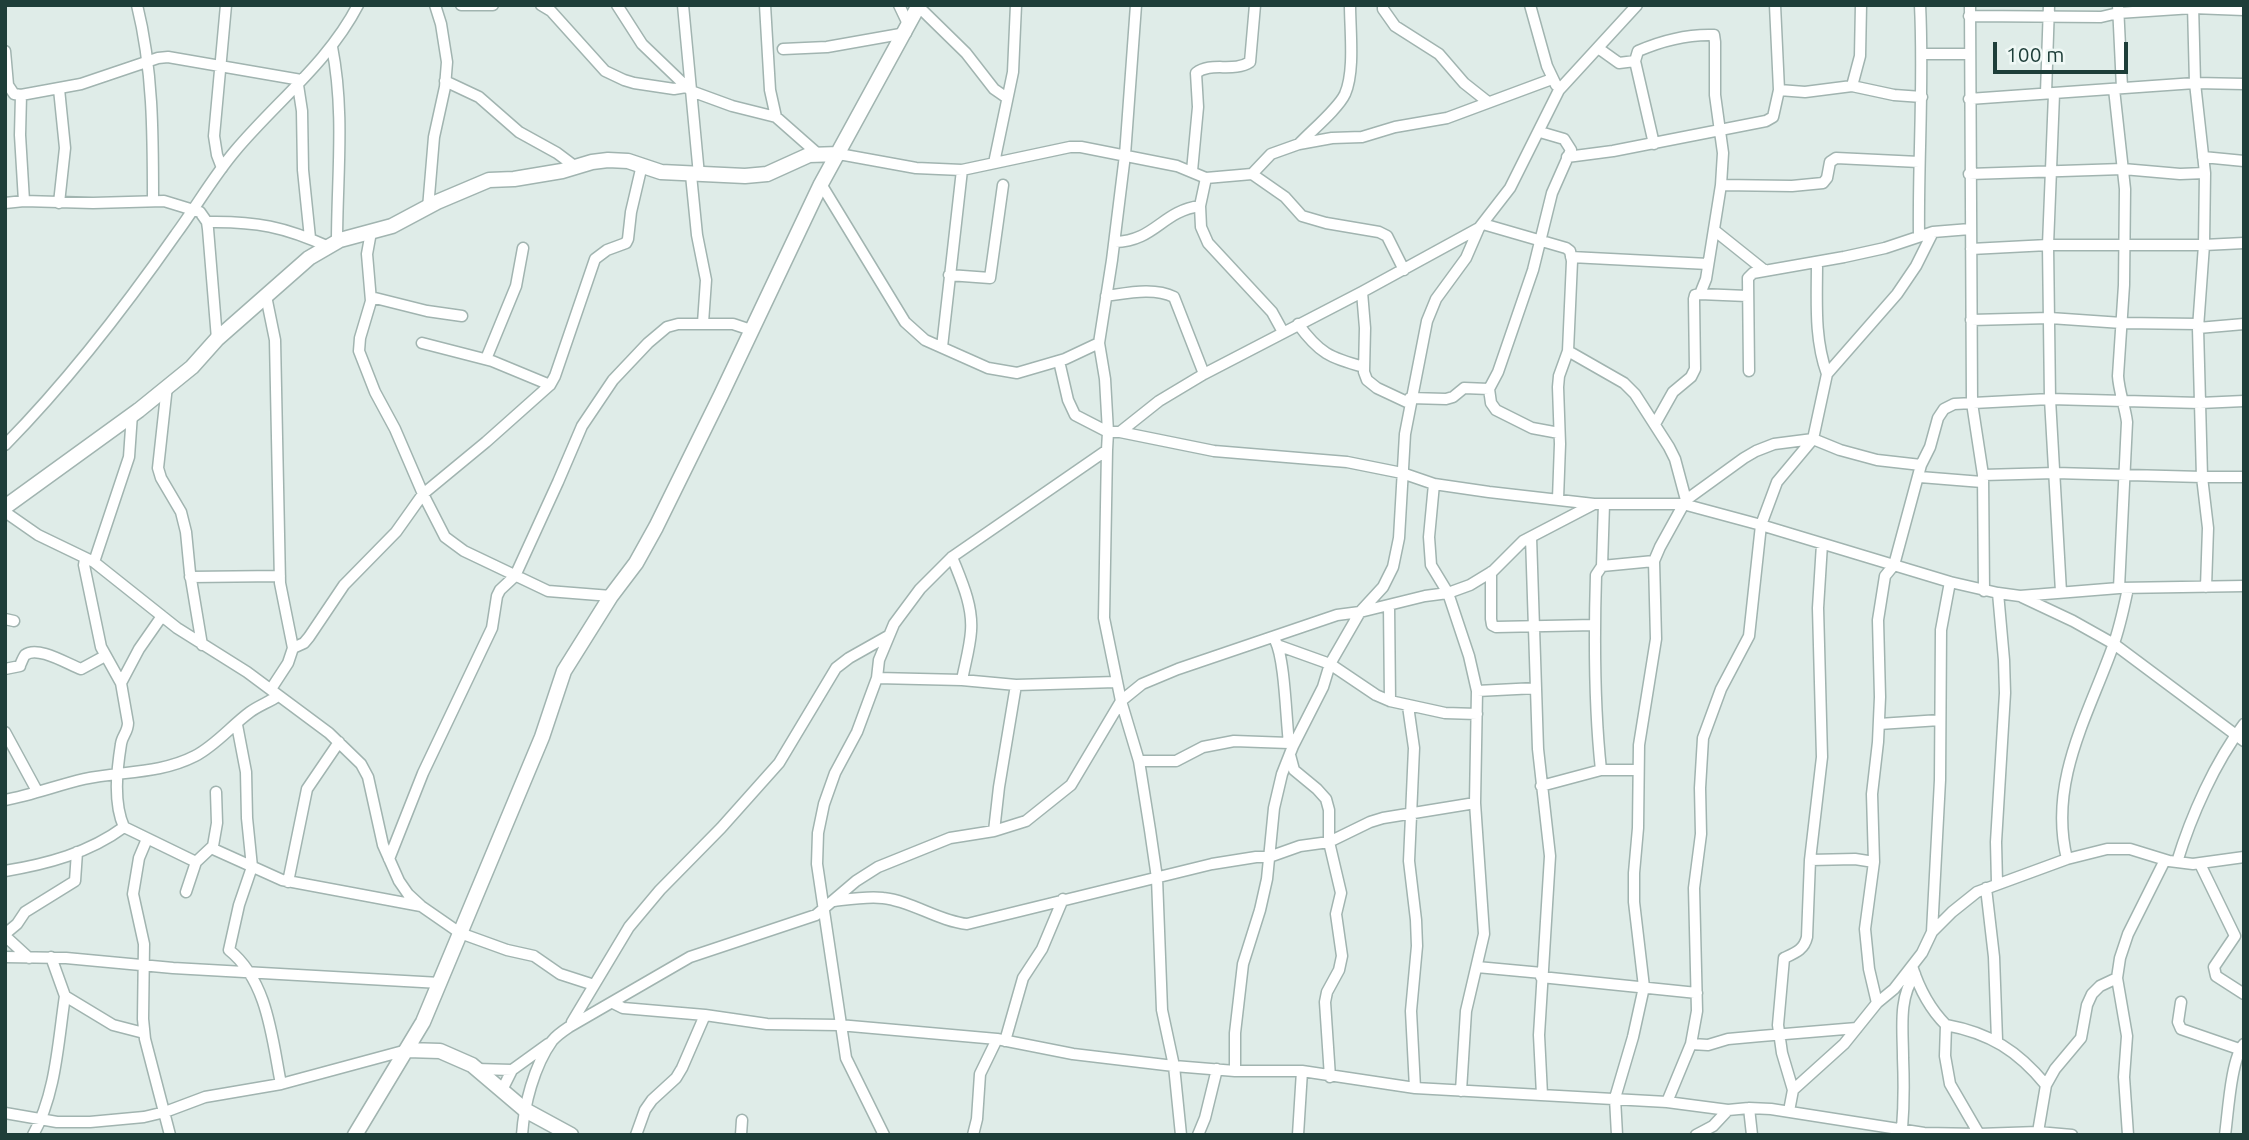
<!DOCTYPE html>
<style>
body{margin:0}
#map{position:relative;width:2249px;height:1140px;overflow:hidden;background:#dfece8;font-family:Ubuntu,sans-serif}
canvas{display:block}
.frame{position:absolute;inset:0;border:7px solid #1e3e39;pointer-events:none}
.scale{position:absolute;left:1993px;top:42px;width:135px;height:32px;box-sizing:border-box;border:4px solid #1e3e39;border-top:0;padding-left:9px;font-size:21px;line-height:24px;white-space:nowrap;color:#1e3e39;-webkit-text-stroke:5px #eff8f5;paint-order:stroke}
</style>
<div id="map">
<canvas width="2249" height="1140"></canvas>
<div class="frame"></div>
<div class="scale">100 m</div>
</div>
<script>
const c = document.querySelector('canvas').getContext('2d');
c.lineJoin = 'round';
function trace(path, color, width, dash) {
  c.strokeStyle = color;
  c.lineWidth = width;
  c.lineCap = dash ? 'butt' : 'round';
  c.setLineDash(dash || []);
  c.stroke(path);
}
const minor = new Path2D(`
 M 137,5 C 153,69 153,134 153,200
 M 461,5 L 493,5
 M 541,5 L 551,11 L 605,71 L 624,80 L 634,83 L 674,89 L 686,87
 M 617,5 L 642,44 L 691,91 L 732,106 L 776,117 L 818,154
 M 683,5 L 699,175
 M 765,5 L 770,90 L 776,117
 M 899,5 L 909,26
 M 1383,5 L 1383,9 L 1395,26 L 1439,54 L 1464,83 L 1488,102
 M 1530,5 L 1547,66 L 1556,85
 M 1775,5 L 1779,90 L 1805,92 L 1852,86 L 1894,95 L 1922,97
 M 1970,5 L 1972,403 L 1983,475 L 1984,591
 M 2118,5 L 2122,88
 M 2193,5 L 2195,83 L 2205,173 L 2204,245 L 2198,328 L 2202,477 L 2208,528 L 2206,587
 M 919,7 L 966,53 L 994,89 L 1007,98
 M 1969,16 L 2101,17 L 2118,13 L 2193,8 L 2244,10
 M 332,47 C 345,112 337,177 337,242
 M 1598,48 L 1619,63 L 1635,61
 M 783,49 L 827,47 L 906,33
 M 5,51 L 8,85 L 14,94 L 21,95 L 81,84 L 158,58 L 168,57 L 220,66 L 301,80
 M 1922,54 L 1969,54
 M 445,81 L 479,97 L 519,132 L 557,153 L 577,168
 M 298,85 L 302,111 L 303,170 L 310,238
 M 1852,86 L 1860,56 L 1861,5
 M 2114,89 L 2125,189 L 2124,285 L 2118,376 C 2119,392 2125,406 2127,422 L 2119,588
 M 2046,93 L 2049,5
 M 2054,94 L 2048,245 L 2050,399 L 2061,592
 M 21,95 L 20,135 L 24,201
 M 1969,99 L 2195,83 L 2244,84
 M 1540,132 L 1564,139 L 1571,150 L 1552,193 L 1533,270 L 1498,372 L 1489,389 L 1491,403 L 1496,410 L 1532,428 L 1559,433
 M 1299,144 C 1311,131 1338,109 1345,94 C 1355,71 1350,31 1350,5
 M 1654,144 L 1635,61 L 1638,51 C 1661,41 1688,34 1714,35 L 1715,42 L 1715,95 L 1723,153 L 1721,185 L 1706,279 L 1700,294 L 1695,295 L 1694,299 L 1695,369 L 1691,377 L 1673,392 L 1655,424
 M 839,154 L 916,168 L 962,170 L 1070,147 L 1081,147 L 1177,166 L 1206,178 L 1252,174 L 1271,154 L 1299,144 L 1332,138 L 1362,137 L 1395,127 L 1447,118 L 1552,79
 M 1567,157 L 1613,151 L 1766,121 L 1773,117 L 1779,90
 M 2203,157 L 2244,161
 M 994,163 L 1013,72 L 1016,5
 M 222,168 L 217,155 L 214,136 L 226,5
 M 1192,171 L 1198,107 L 1196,73 C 1211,61 1233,73 1250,62 L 1255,5
 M 1252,174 L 1285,197 L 1302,216 L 1326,223 L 1379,232 L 1387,236 L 1404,270
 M 1969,174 L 2123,169 L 2180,174 L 2205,173
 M 691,175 L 697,235 L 706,280 L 703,323
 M 1206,178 L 1200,206 L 1201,227 L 1208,243 L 1272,312 L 1283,332
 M 821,184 L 905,322 L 925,340 L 988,368 L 1017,373 L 1065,359 L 1099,343
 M 1721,185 L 1792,186 L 1823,183 L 1827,178 L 1830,162 L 1836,158 L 1919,162
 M 5,203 L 24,201 L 93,203 L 164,201 L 200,212 L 207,222 L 208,229 L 217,339
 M 59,203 L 65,148 L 59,89
 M 428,208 L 434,137 L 445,87 L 447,62 L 441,24 L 435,5
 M 207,222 C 256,221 285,227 329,247
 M 1483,224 L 1566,248 L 1570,251 L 1572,261 L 1568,351 L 1559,376 L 1558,387 L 1560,444 L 1558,499
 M 1714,230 L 1764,270
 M 371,232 L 367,254 L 371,301 L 360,338 L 359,351 L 375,392 L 395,429 L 423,494 L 445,537 L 464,551 L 548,591 L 611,596
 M 1919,236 C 1918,159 1924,82 1920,5
 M 1115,242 C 1155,241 1162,211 1200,206
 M 1971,249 L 2048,245 L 2204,245 L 2244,243
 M 1571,257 L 1708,264
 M 1817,263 C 1817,301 1814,338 1827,374
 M 949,275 L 990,278 L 1003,185
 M 1362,292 L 1365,328 L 1364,372 L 1367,380 L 1377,388 L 1409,403
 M 1700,294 L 1747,296
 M 266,296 L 275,340 L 280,583 L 293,648 L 288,663 L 271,689
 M 1106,296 C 1128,293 1154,287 1174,297 L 1204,374
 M 371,297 L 427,311 L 462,316
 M 1971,320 L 2050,318 L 2122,323 L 2198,324
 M 1298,324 C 1319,353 1330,358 1364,367
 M 2198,328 L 2244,324
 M 422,343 L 492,361 L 550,385
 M 942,347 L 962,170
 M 1568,351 L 1624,383 L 1635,394 L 1669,447 L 1675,459 L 1686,500
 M 486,359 L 516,286 L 523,248
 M 1059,361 L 1068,400 L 1075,415 L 1108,432
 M 1749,371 L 1748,278 L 1753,273 L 1844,257 L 1885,248 L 1933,232 L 1970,229
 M 167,386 L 158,468 L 161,478 L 181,512 L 186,532 L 190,573 L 202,645
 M 1410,398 L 1446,399 L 1453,397 L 1464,388 L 1489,389
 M 1108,432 L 1105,379 L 1099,343 L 1112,260 L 1125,155 L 1136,5
 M 1120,432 L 1214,451 L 1347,462 L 1402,473 L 1434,484 L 1489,492 L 1594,504 L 1683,504 L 1761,525 L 1950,582 L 1998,593 L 2020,596 L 2119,588 L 2244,586
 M 5,445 C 68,381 125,307 176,234 C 196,207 213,177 235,151 C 276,102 328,63 358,5
 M 1107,450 L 1104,618 L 1121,701 L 1139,761 L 1150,830 L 1157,878 L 1162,1010 L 1174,1066 L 1181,1135
 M 1983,475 L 2055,473 L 2202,477 L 2244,477
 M 1920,477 L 1982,482
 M 1434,484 L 1429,537 L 1431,565 L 1448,593 L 1469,656 L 1477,691 L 1475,803 L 1484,934 L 1466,1011 L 1461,1091
 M 5,512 L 38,535 L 94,562 L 177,628 L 247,672 L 329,733 L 361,764 L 368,777 L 383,845 L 399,881 L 408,894 L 421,906 L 460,933 L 507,950 L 534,956 L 560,974 L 594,985
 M 1531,537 L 1538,749 L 1550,856 L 1539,1035 L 1542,1095
 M 952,557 C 961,580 973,605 971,631 C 970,647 965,664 962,680
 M 85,559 L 84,565 L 101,647 L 121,683 L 128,723 C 128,732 122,736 121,744 C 117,769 113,803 124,827 L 196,862
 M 94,562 L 129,457 L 132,414
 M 1602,566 L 1654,561
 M 1491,572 L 1491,619 L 1492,625 L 1496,627 L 1595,625
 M 190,577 L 280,576
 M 2022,597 L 2073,621 L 2114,644 L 2244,741
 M 1389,605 L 1390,701
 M 5,619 L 14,621
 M 1275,640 C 1285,659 1286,720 1289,743 L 1293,746
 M 1277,645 L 1330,664 L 1376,695 L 1390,701 L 1445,713 L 1477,714
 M 293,648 L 304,643 L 309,637 L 344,585 L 396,532 L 423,494 L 486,442 L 550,385 L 555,376 L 595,259 L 607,250 L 626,243 L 628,239 L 631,212 L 642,165
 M 5,669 L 20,666 C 20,665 24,656 25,655 C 38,645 69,665 81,669 L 105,656
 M 877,678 L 962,680 L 1016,685 L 1116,682
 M 121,683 L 139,649 L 162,616
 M 1477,691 L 1536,688
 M 1408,706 L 1414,748 L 1409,861 L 1416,920 L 1417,946 L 1411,1011 L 1415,1088
 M 1879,724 L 1940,720
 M 237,725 L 246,772 L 247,818 L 252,867 L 239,905 L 229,950 C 268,981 272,1039 281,1084
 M 5,732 L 37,791
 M 1290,755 L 1294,770 L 1317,789 L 1326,799 L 1329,810 L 1329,842 L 1341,893 L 1336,914 L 1342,956 L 1339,970 L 1327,992 L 1325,1002 L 1330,1077
 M 1139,761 L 1176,761 L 1203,747 L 1234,741 L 1289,743
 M 1601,770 C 1594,705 1594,640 1596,575 L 1602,566 L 1604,504
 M 1541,786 L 1601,770 L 1638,770
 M 5,800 C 32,795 58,785 84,779 C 121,771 160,774 195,756 C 216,745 231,726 250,712 C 258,706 269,702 278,696
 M 994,831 L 999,787 L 1016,685
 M 147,839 L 139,858 L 133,894 L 144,944 L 143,1019 L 145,1039 L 170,1135
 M 211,848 L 282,880 L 421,906
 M 389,859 L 423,773 L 492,628 L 497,596 L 500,590 L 515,576 L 558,482 L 582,426 L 613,380 L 648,343 L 667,327 L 678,324 L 733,324 L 751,330
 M 2067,859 C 2048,782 2088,716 2113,646 C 2120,627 2124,607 2128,588
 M 1810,860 L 1855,859 L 1874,862
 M 2177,862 C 2191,816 2215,762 2244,724
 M 2200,864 L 2235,936 L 2214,967 L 2216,976 L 2244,994
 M 5,871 C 47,864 89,853 124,827
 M 288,882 L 307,789 L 339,742
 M 1997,883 L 1996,842 L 2005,693 L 2004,660 L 1998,593
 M 1986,888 L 1994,957 L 1997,1040
 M 186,892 L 196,862 L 213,846 L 217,823 L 216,792
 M 834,901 C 850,899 868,896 883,898 C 912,901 938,921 967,924 L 1212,864 L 1256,857 L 1269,857 L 1300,846 L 1329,842 L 1370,822 L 1383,818 L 1475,803
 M 1932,932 L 1940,780 L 1941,630 L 1950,582
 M 5,934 L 17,924 L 25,912 L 75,881 L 77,852
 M 5,936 L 29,958
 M 5,957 L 66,958 L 173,968 L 440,983
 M 51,957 L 65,996 L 113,1025 L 144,1033
 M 1912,966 C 1919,988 1930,1009 1946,1025 L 1945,1056 L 1950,1084 L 1979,1134
 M 1477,967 L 1542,973
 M 1541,977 L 1697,993
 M 2181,1002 L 2178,1022 L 2181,1029 L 2239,1049
 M 613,1003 L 623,1008 L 705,1015 L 767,1024 L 839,1025 L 997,1039 L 1073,1054 L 1174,1066 L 1235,1071 L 1302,1071 L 1415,1088 L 1667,1102 L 1728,1110 L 1749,1108 L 1771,1109 L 1924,1133 L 1979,1134 L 2038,1132 L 2072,1135
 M 1877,1003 L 1869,969 L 1865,929 L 1874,862 L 1872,794 L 1878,742 L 1880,697 L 1878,620 L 1885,576 L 1894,565 L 1921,465 L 1930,447 L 1938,418 L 1944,409 L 1954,404 L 2050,399 L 2200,403 L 2244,401
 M 572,1022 L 629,927 L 660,890 L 721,828 L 779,763 L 836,668 L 849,658 L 888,636
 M 1946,1025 C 1990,1033 2018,1051 2046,1085
 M 1005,1041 L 1023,978 L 1042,949 L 1063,899
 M 1691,1044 L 1708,1045 L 1728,1039 L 1761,1036 L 1857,1028
 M 476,1069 L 512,1070
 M 1235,1071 L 1235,1033 L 1243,964 L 1260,910 L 1267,879 L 1274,808 L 1282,774 L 1293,746 L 1323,687 L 1330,664 L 1360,612 L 1383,587 L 1393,567 L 1399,538 L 1405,434 L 1427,321 L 1436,299 L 1466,258 L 1479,228
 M 502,1090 L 512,1070 L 548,1044
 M 1793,1090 L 1844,1044 L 1877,1003 L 1894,989 L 1922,953 L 1932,932 L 1952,912 L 1977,892 L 2067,859 L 2107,849 L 2130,849 L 2169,861 L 2193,864 L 2244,857
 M 1667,1102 L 1691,1044 L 1697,1011 L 1694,888 L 1701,834 L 1700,788 L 1703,738 L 1721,689 L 1749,636 L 1761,525 L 1777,482 L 1813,439 L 1827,374 L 1897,294 L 1916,266 L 1933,232
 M 1749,1108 L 1752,1135
 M 1789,1111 L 1793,1090 L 1782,1053 L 1778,1025 L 1784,958 C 1795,953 1804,950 1807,937 L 1810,860 L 1822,757 L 1818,608 L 1822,544
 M 5,1113 L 57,1122 L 90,1122 L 144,1117 L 165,1112 L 205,1097 L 281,1084 L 407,1050
 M 1902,1129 C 1904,1105 1904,1082 1903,1058 C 1903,1029 1898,999 1915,974
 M 2038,1132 L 2046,1085 L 2055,1069 L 2081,1038 L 2087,1005 L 2092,994 L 2100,986 L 2117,978
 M 33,1135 C 56,1094 58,1042 65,996
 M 522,1135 C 524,1105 534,1066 552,1041 C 556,1036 563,1031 569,1027 L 690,957 L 816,915 L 856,881 L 878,867 L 950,838 L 994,831 L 1026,821 L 1071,785 L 1121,701 L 1142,684 L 1178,669 L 1337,615 L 1360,612 L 1425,596 L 1448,593 L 1470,585 L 1493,571 L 1523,541 L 1594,504
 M 636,1135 L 645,1110 L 652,1100 L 676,1078 L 682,1068 L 705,1015
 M 741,1135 L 742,1120
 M 884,1135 L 846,1058 L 817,864 L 818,833 L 824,804 L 835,773 L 857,732 L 877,678 L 879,660 L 894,624 L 920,589 L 952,557 L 1107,450 L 1108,432 L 1120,432 L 1159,401 L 1204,374 L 1362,292 L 1479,228 L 1510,188 L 1559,90 L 1637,5
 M 973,1135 L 977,1119 L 980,1074 L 997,1039
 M 1198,1135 L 1205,1118 L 1217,1069
 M 1298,1135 L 1302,1071
 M 1617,1135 L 1615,1098 L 1633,1037 L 1644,987 L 1634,902 L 1634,873 L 1638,828 L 1639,745 L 1656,639 L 1654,561 L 1660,547 L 1686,500 L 1744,458 L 1756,451 L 1774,444 L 1813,439 L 1840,450 L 1877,460 L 1921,465
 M 1696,1135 L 1713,1126 L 1728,1110
 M 2128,1135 L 2124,1077 L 2127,1036 L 2117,978 L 2120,958 L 2128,934 L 2165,860
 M 2225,1135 C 2228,1114 2231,1058 2244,1044`);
const tertiary = new Path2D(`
 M 5,507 L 139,410 L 192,367 L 217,339 L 309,258 L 340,240 L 392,226 L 437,202 L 489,180 L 514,179 L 562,171 L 592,162 L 608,160 L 628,161 L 661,172 L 745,176 L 767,174 L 809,155 L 839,154
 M 407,1050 L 440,1051 L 472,1065 L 525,1110 L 571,1135
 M 355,1135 L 423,1022 L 542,737 L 564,671 L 611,596 L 636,563 L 656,527 L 721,395 L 821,184 L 919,5`);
trace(minor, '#a1b4b0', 13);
trace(tertiary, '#a1b4b0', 17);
trace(minor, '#fff', 10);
trace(tertiary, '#fff', 14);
</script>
